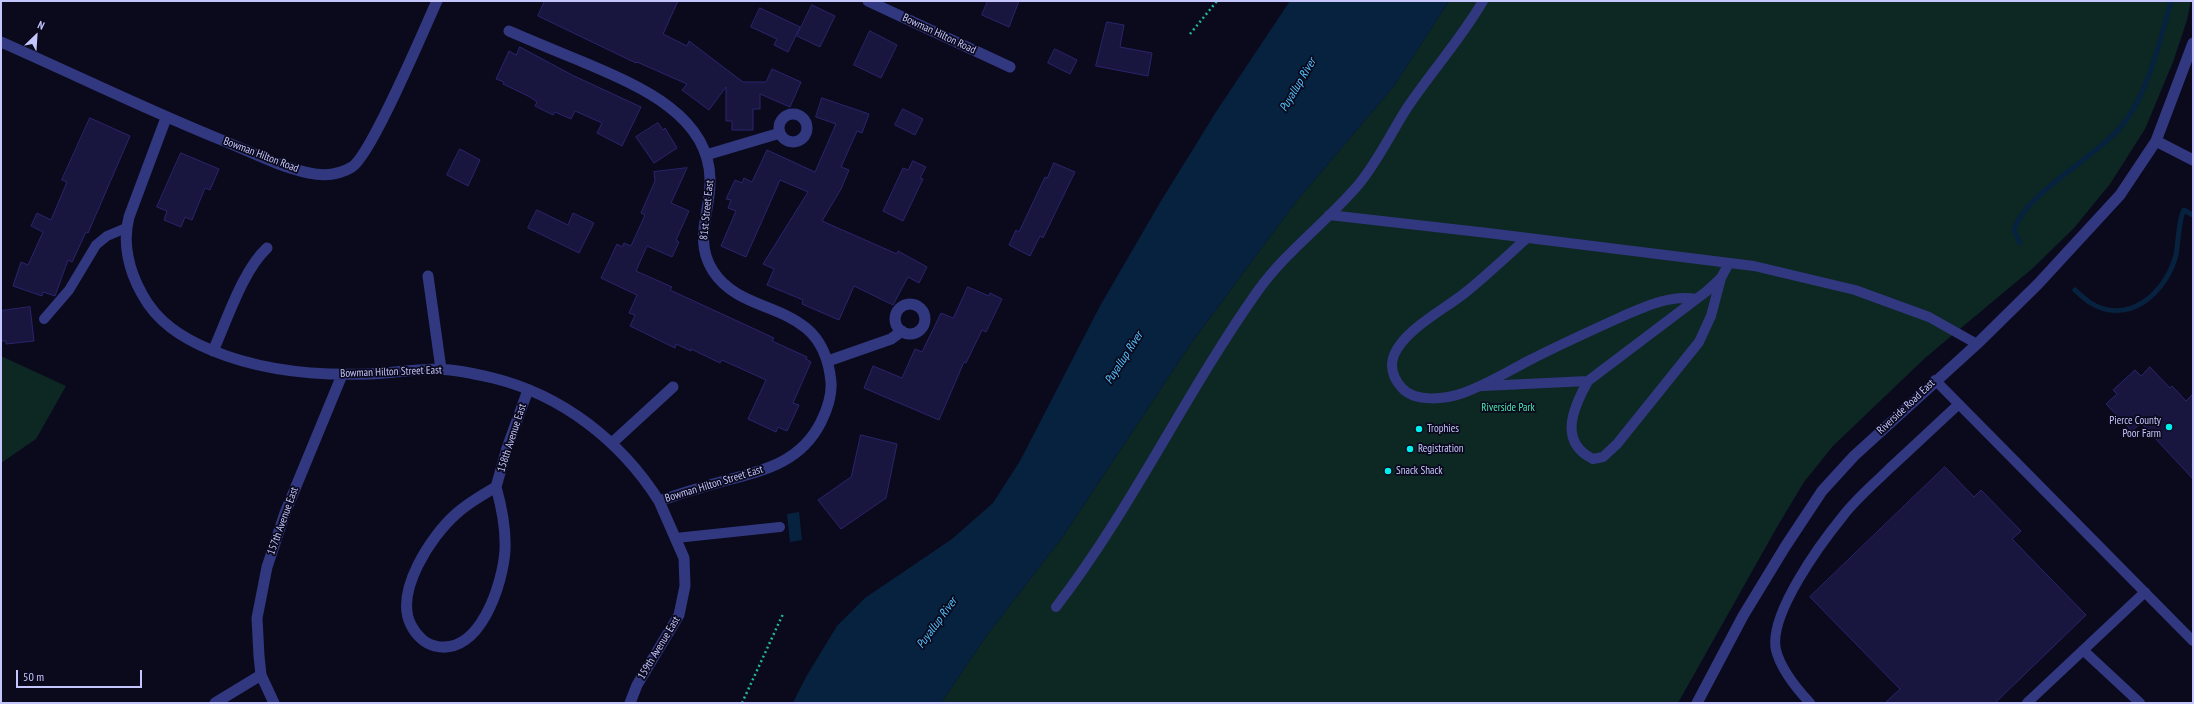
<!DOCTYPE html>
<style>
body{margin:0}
#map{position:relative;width:2194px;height:704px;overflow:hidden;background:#0b0a1d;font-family:"PT Sans Narrow",sans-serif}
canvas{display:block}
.frame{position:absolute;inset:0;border:2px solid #c6c6ff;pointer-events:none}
.north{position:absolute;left:16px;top:16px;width:40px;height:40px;-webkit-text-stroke:3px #0b0a1d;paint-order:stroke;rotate:25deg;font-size:11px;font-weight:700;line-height:16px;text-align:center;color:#c6c6ff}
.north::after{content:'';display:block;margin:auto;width:14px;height:18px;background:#c6c6ff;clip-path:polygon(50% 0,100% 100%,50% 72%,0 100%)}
.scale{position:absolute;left:16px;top:670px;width:126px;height:18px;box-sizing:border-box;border:2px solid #c6c6ff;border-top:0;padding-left:5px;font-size:12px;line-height:14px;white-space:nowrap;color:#c6c6ff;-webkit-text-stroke:3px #0b0a1d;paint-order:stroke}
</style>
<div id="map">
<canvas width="2194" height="704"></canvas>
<div class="frame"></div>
<div class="north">N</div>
<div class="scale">50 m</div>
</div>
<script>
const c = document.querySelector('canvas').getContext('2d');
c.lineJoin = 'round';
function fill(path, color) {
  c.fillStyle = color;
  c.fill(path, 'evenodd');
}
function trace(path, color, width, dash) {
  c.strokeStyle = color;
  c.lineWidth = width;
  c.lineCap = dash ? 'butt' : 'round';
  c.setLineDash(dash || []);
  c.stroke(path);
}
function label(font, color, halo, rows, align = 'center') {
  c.font = font + ' "PT Sans Narrow",sans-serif';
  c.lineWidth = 3.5;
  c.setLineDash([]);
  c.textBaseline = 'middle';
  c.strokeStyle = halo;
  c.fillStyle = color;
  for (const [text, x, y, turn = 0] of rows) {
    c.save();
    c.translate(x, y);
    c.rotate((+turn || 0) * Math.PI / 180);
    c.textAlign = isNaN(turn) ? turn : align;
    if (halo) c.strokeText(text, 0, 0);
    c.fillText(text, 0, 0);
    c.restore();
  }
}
const green = new Path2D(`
 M 1449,1 L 2191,1 L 2187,20 L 2173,62 L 2145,129 L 2110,184 L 2074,228 L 2033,268 L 1925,358 L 1833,446 L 1804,482 L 1777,527 L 1678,703 L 941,703 L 987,635 L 1061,539 L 1192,342 L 1295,203 L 1394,86 Z
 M 1,356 L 66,386 L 36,439 L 1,463 Z`);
const water = new Path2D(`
 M 1290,1 L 1449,1 L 1394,86 L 1295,203 L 1192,342 L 1061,539 L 987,635 L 941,703 L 793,703 L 806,677 L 837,626 L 865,598 L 952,539 L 993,503 L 1020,461 L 1100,306 L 1161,201 L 1216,112 Z
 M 799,512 L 802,540 L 790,542 L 787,514 Z`);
const stream = new Path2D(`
 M 2020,243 L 2014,230 C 2026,193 2090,161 2118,130 C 2147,99 2160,41 2171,1
 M 2075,290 C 2079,294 2084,298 2089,302 C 2128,327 2166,293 2176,255 C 2178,244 2179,217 2184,210 L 2193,215`);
const building = new Path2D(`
 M 545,1 L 678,1 L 663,34 L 687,46 L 689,41 L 743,82 L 766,82 L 772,69 L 801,82 L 790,107 L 760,94 L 760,109 L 753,109 L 753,130 L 732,130 L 732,121 L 726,121 L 726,87 L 709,110 L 682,90 L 687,84 L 637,62 L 636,63 L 538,16 Z
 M 988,1 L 1019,1 L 1009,27 L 982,15 Z
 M 812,5 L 835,16 L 820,47 L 797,36 Z
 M 760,8 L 800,27 L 788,52 L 774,45 L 777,39 L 751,27 Z
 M 1107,22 L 1124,25 L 1120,47 L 1152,53 L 1148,76 L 1096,66 Z
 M 870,31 L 897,45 L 881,78 L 854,65 Z
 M 520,47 L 572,75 L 641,107 L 622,146 L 597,133 L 602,123 L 575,111 L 571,119 L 555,112 L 553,115 L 535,106 L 537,102 L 530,97 L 503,84 L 504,82 L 496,79 L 509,51 L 516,55 Z
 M 1055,49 L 1077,60 L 1070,74 L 1048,63 Z
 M 822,98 L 869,114 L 862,133 L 857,131 L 841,167 L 849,170 L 841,189 L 822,221 L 897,254 L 898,251 L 927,267 L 919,283 L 908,277 L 893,305 L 854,286 L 839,320 L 802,304 L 803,300 L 767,285 L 774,269 L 763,264 L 808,192 L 780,180 L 746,257 L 721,246 L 736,211 L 728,208 L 731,200 L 726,199 L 735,180 L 742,183 L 744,178 L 752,182 L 767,150 L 815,172 L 836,124 L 816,117 Z
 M 903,109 L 923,119 L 915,135 L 895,125 Z
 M 90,118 L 130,136 L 88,233 L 86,232 L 72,262 L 68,260 L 55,296 L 43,292 L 42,296 L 13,286 L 21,262 L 28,265 L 43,232 L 31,226 L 37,213 L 51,220 L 67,182 L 62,180 Z
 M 658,123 L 663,130 L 665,128 L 677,148 L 654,163 L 636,137 Z
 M 460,149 L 480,160 L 468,186 L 447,175 Z
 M 181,153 L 219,169 L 210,190 L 205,188 L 192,220 L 185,217 L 181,227 L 164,220 L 167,211 L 157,207 Z
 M 913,161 L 926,167 L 920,178 L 923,179 L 903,221 L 883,211 L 903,168 L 908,170 Z
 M 1054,163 L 1075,172 L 1043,238 L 1040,236 L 1030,256 L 1009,245 L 1016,230 L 1019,232 L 1045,177 L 1047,178 Z
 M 687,168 L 671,203 L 689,211 L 676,240 L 679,242 L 672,257 L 647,246 L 636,271 L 672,287 L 670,290 L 774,338 L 772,341 L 807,357 L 806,359 L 811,362 L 793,403 L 799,405 L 787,431 L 778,427 L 776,432 L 748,419 L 766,380 L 722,360 L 720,363 L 691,349 L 691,351 L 676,344 L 675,348 L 630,326 L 635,315 L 629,313 L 637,295 L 601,278 L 617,244 L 622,247 L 624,243 L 631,246 L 645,215 L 641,213 L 655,181 L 654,172 Z
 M 537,210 L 568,225 L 573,213 L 594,223 L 579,253 L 528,228 Z
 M 968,287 L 989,296 L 990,293 L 1002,299 L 986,332 L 982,330 L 966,363 L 964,362 L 939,420 L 864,388 L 873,366 L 902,378 L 915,349 L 922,352 L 941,313 L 953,318 Z
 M 30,307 L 34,341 L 6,344 L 6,341 L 1,341 L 1,311 Z
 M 2150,367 L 2170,388 L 2172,386 L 2186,401 L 2193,394 L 2193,479 L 2141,423 L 2132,431 L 2106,404 L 2117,394 L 2113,390 L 2135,370 L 2141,376 Z
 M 861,435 L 897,444 L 886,498 L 841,529 L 818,500 L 851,477 Z
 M 1945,467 L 1974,497 L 1981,490 L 2021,531 L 2012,539 L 2086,615 L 1995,703 L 1885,703 L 1900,689 L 1810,597 Z`);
const path = new Path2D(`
 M 1190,34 L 1217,1
 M 742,703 L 783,614`);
const service = new Path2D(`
 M 1329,215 L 1488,233 L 1754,266 L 1855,290 L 1929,317 L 1977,344
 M 1527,238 C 1507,256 1487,275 1466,292 C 1444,310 1405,329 1394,355 C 1389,368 1394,379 1402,388 C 1415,403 1447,399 1463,393 C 1486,385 1507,372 1528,361 C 1559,345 1590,331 1621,317 C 1644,307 1671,294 1696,299
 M 1721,278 L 1711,316 L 1699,342 L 1617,444 L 1603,457 L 1593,459 C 1558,442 1573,408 1588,381 L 1707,291 L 1721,278 L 1729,263
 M 44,319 L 69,290 L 96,245 L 107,236 L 126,228
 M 1935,380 L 2193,641
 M 1483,386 L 1588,381
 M 676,538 L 780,527
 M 1056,607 C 1132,508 1185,394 1257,292 C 1286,251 1327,222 1359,184 C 1378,161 1391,133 1407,108 C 1431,72 1461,39 1483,1
 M 2083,650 L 2140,703
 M 1810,703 C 1796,688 1781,670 1776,650 C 1768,615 1821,543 1843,516 C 1856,499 1874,484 1890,468 C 1913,447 1936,425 1959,404
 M 2027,703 L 2145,592`);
const minor = new Path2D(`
 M 868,1 L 1010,67
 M 1,42 C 76,75 149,111 224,141 C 251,152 280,167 309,173 C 323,176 339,175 352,167 C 372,154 424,29 437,1
 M779 128a14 14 0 1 1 28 0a14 14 0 1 1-28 0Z
 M 166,118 L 129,217 C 122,243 129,271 142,294 C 157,322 182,338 211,350 C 261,371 314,376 369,374 C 393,373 416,369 439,369 C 457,370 476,374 493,378 C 562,395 621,441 659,501 C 676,495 692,490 710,485 C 753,472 798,468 821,422 C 827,410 832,396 831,382 C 829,361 823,342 806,328 C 777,304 735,305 713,271 C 693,240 711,211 710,179 C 709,113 634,84 583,62 C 559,52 534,42 509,31
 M 706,155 L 780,133
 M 428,276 L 441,369
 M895 319a15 15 0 1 1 30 0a15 15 0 1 1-30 0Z
 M 213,351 C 227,320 243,270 267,248
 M 828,361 L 891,339 L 902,331
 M 612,443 L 673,387
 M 496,487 C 502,508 506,528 505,550 C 503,583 480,657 435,646 C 425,644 416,635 411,625 C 394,592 431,536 456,514 C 468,503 482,495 496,487 Z
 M 496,487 L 507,448 L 528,390
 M 215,703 L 261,675
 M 274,703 L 261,675 L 259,656 L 257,618 L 267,567 L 285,513 L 342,375
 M 630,703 L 637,685 L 679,615 L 685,586 L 684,558 L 659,501`);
const tertiary = new Path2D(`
 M 2156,141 L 2193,160
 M 1697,703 L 1743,616 L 1785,547 L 1822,491 L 1854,456 L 1977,344 L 2038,284 L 2120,195 L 2156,141 L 2193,43`);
const markers = [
 [2169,427,4,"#00f1ec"],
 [1419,429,4,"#00f1ec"],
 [1410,449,4,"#00f1ec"],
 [1388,471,4,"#00f1ec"]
];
const streetNames = [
 ["Bowman Hilton Road",939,34,25],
 ["Bowman Hilton Road",261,155,21],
 ["81st Street East",707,210,-84],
 ["Bowman Hilton Street East",391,372,-2],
 ["Riverside Road East",1906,407,-43],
 ["158th Avenue East",512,438,-72],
 ["Bowman Hilton Street East",714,484,-17],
 ["157th Avenue East",283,521,-70],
 ["159th Avenue East",659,648,-59]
];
const parkNames = [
 ["Riverside Park",1508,408]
];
const poiNames = [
 ["Pierce County",2161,421,"right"],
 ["Poor Farm",2161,434,"right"],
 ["Trophies",1427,429],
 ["Registration",1418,449],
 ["Snack Shack",1396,471]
];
const waterNames = [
 ["Puyallup River",1298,85,-59],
 ["Puyallup River",1124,358,-57],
 ["Puyallup River",937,623,-54]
];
fill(green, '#0d2723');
fill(water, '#07223f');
trace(stream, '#07223f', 5);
fill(building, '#18153f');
trace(building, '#2a256d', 1);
trace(path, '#24b59b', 2.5, [2, 3]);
trace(service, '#313880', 10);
trace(minor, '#313880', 11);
trace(tertiary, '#313880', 11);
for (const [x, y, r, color] of markers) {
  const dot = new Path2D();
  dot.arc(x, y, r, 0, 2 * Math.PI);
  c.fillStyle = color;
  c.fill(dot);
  trace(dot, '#0b0a1d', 1.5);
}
label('11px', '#c6c6ff', '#0b0a1d', streetNames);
label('11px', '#4ae7ad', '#0b0a1d', parkNames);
label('11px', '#c6c6ff', '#0b0a1d', poiNames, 'left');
label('italic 12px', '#54c4ff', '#0b0a1d', waterNames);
</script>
